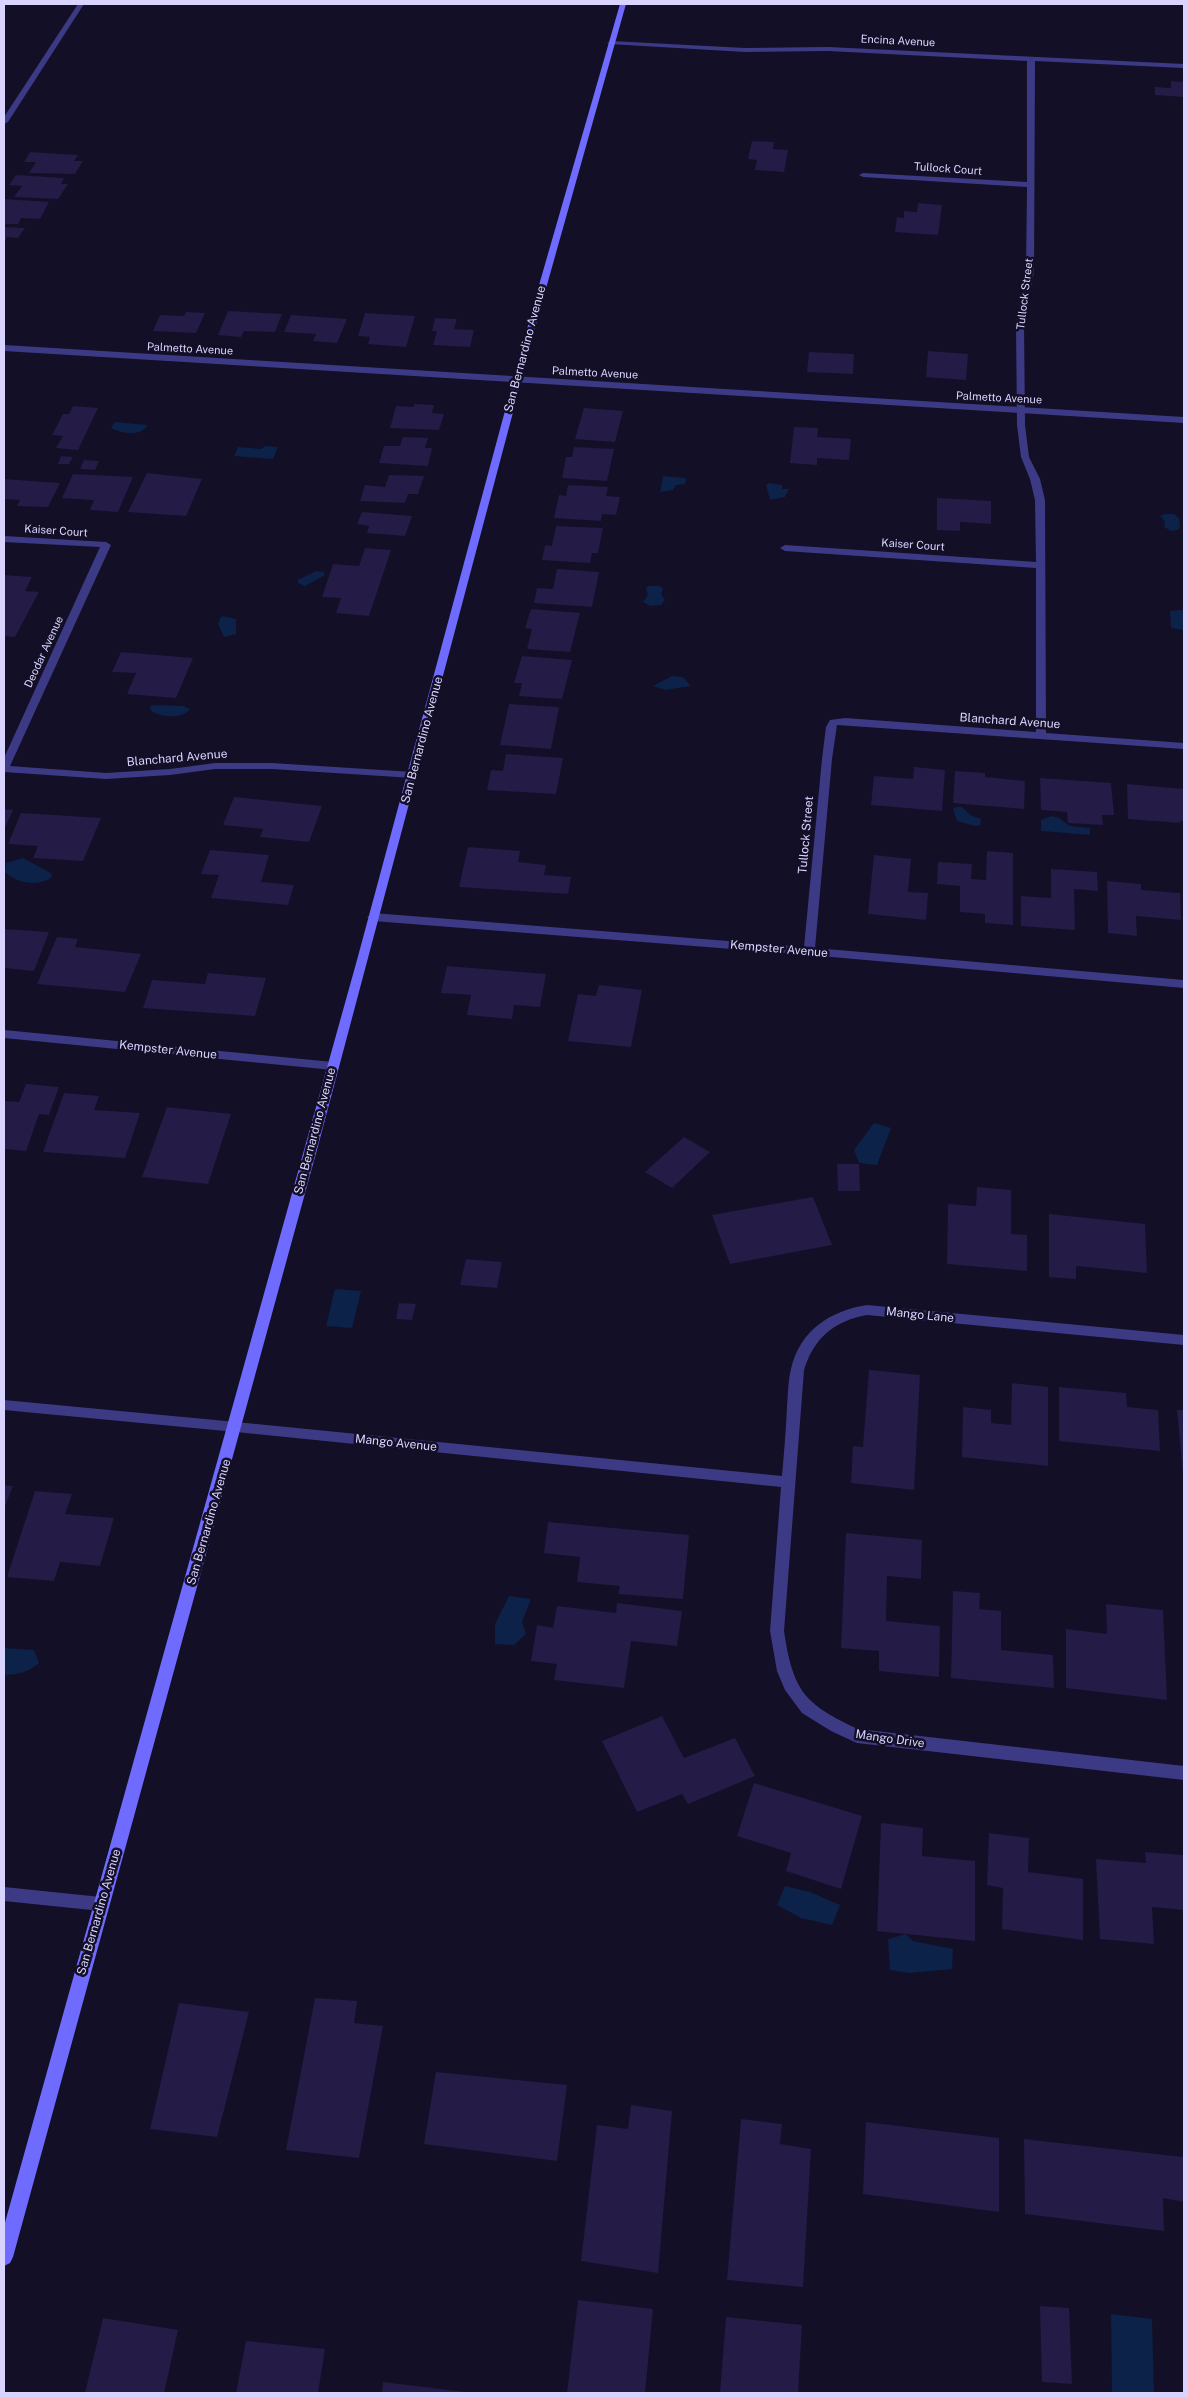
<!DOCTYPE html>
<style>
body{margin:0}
#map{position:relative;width:1188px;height:2397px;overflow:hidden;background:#130f26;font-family:"Public Sans",sans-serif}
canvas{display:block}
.frame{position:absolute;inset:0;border:5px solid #d9d4ff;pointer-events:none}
</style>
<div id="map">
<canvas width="1188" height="2397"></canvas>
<div class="frame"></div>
</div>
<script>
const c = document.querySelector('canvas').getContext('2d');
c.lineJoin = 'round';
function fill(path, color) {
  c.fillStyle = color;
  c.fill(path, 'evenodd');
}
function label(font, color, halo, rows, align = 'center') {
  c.font = font + ' "Public Sans",sans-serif';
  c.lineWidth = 5;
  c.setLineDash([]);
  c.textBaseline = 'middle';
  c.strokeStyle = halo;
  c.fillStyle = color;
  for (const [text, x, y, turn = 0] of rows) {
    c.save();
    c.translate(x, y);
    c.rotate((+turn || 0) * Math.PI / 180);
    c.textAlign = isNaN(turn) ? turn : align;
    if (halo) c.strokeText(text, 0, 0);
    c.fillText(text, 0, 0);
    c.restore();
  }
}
const water = new Path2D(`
 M 115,422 L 148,425 C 140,437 123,434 111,428 Z
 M 265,446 L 278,447 L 273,459 L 234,456 L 238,447 L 261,449 Z
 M 663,476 L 686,478 L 685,484 L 676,485 L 673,490 L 660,492 Z
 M 769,483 L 782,485 L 782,489 L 789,489 L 785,497 L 770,500 L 766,485 Z
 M 1165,514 L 1174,514 L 1179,518 L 1180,527 L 1178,530 L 1171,531 L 1164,527 L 1165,521 L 1160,516 Z
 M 316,571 L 324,572 L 325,575 L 305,586 L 298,583 L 298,580 Z
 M 648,586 L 659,586 L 663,588 L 661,594 L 665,600 L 661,605 L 651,606 L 643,602 L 648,595 L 646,589 Z
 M 1181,610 L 1184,611 L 1184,630 L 1171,628 L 1170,611 Z
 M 223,616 L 236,619 L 236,634 L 224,637 L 218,624 L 220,618 Z
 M 672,676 L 683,677 L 691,686 L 665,690 L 653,686 Z
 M 155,705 L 183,706 L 190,709 C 182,720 161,717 151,711 L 150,706 Z
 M 957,807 L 962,807 L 970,815 L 981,819 L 980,825 L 975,826 L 957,821 L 953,809 Z
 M 1051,816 L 1059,818 L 1070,826 L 1090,828 L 1090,835 L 1041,831 L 1041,820 Z
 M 23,858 L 51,873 L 52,877 C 38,887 18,884 5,872 L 6,863 Z
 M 874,1123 L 891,1128 L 877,1165 L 859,1163 L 854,1150 Z
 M 335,1289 L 361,1291 L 352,1328 L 326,1326 Z
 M 509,1596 L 531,1599 L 522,1622 L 526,1634 L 514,1645 L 495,1644 L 495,1624 Z
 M 4,1648 L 34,1650 L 39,1663 C 29,1672 17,1675 4,1675 Z
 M 785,1886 L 810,1892 L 840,1905 L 832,1925 L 801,1918 L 777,1905 Z
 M 906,1934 L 913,1941 L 953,1949 L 952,1969 L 909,1973 L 890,1970 L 888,1939 Z
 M 1111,2314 L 1152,2319 L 1154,2393 L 1112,2393 Z`);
const building = new Path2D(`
 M 1171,81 L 1184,82 L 1184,97 L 1155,95 L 1155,87 L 1171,88 Z
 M 752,141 L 774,142 L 773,149 L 788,150 L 784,172 L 755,170 L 757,160 L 748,159 Z
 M 30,152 L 78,155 L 74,161 L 83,161 L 75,174 L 29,173 L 36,162 L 24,162 Z
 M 16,175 L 64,178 L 61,184 L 68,184 L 58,199 L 14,197 L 22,186 L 9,185 Z
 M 4,199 L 49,202 L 40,219 L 21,218 L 18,224 L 4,224 Z
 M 918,203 L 942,205 L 938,235 L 895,232 L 897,217 L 904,218 L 904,211 L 917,212 Z
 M 4,227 L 25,228 L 18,238 L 7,237 L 4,243 Z
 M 228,311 L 282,314 L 275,332 L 244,331 L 241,337 L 218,335 Z
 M 186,312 L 205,313 L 196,333 L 153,331 L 160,315 L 184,316 Z
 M 365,313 L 415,316 L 406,347 L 368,344 L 370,337 L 358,336 Z
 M 291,315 L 347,319 L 337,343 L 313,341 L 316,334 L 284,332 Z
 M 435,318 L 457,319 L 454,329 L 474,330 L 470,347 L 433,345 L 437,331 L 432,331 Z
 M 928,351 L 968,354 L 966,380 L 926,377 Z
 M 809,352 L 854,354 L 853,374 L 807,372 Z
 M 414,404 L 434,405 L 432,413 L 444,414 L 439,430 L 390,428 L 396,406 L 414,407 Z
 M 73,406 L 98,408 L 78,450 L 56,448 L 63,436 L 52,435 L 63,414 L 69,414 Z
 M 584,408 L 623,411 L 615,442 L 575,439 Z
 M 794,427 L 818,428 L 817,437 L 851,439 L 849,460 L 817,458 L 817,465 L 790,463 Z
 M 403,437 L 428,438 L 425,448 L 432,448 L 428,466 L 379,463 L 384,446 L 400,446 Z
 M 574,447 L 614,449 L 607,481 L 562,478 L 566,457 L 572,457 Z
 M 61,456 L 73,457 L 69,464 L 58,464 Z
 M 84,460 L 99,461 L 95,470 L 80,469 Z
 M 147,473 L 202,479 L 186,516 L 128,512 Z
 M 73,474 L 133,477 L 118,512 L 90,510 L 94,500 L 62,498 Z
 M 389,475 L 424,476 L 418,494 L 408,494 L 405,503 L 360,501 L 365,485 L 385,487 Z
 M 4,479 L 60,483 L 48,507 L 17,506 L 20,500 L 4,499 Z
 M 568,485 L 608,487 L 606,496 L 620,497 L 616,515 L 602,514 L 601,521 L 554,518 L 559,495 L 566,496 Z
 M 937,498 L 991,501 L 991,524 L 960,522 L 960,531 L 937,530 Z
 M 362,512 L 412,516 L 405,536 L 367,533 L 369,526 L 357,524 Z
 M 556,526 L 603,528 L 598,553 L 592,553 L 590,563 L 542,560 L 545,545 L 552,546 Z
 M 365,548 L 391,550 L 369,616 L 336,613 L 341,598 L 322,597 L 333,564 L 359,566 Z
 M 557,569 L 599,572 L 592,607 L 534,603 L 537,588 L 553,589 Z
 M 4,575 L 32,577 L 25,591 L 39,592 L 15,637 L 4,636 Z
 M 531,609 L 580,613 L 570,652 L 527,649 L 532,629 L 525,628 Z
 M 121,652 L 193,658 L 176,698 L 127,694 L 136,673 L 112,672 Z
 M 522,656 L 572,660 L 562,699 L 519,696 L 522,683 L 514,683 Z
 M 509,704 L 559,707 L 551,749 L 500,745 Z
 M 506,754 L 563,758 L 556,794 L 487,790 L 491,770 L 503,771 Z
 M 914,767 L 945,770 L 942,811 L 871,805 L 874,776 L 913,779 Z
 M 955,771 L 985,773 L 985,777 L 1025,781 L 1024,809 L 953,803 Z
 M 1040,778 L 1111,783 L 1114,815 L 1102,815 L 1103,825 L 1068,823 L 1067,812 L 1041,810 Z
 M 1127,784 L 1184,789 L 1184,821 L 1180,821 L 1180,823 L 1128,819 Z
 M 234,797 L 322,806 L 309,842 L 260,837 L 263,829 L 223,825 Z
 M 4,809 L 13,810 L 4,830 Z
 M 21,813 L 101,818 L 83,861 L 33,858 L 38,846 L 8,844 Z
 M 468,847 L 520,851 L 518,862 L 546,865 L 544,875 L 571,877 L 568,894 L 459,887 Z
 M 210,850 L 269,855 L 261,882 L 294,885 L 288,905 L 211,898 L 219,875 L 201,874 Z
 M 987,851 L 1013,853 L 1013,925 L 985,923 L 985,914 L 960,912 L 960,886 L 937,884 L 938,862 L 972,864 L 971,879 L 986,880 Z
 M 874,855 L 911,859 L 908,892 L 928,893 L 926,920 L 868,914 Z
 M 1051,869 L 1097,872 L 1098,891 L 1074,889 L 1075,930 L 1021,926 L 1021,896 L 1051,898 Z
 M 1107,881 L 1141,884 L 1141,890 L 1180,893 L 1181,920 L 1136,916 L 1137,936 L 1108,933 Z
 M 4,929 L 49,932 L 34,971 L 4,968 Z
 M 57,937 L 78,939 L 75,947 L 141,954 L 125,992 L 37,984 Z
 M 447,966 L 546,974 L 540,1007 L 514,1005 L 512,1019 L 467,1015 L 471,995 L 441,993 Z
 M 208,973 L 266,978 L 255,1016 L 143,1008 L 152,980 L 205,984 Z
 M 599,985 L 642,990 L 631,1047 L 568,1041 L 578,994 L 596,996 Z
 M 26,1084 L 59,1087 L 49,1115 L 39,1114 L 26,1151 L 4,1149 L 4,1101 L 19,1102 Z
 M 64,1093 L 99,1096 L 94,1110 L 140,1113 L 125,1158 L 43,1152 Z
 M 167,1107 L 231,1114 L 208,1184 L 142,1177 Z
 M 684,1137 L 710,1152 L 672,1188 L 645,1172 Z
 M 837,1164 L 859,1164 L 860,1191 L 838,1191 Z
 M 977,1187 L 1011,1190 L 1011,1234 L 1027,1235 L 1027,1271 L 947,1264 L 948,1204 L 976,1206 Z
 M 813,1197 L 832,1245 L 730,1264 L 712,1215 Z
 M 1049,1214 L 1145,1224 L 1147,1273 L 1076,1266 L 1076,1279 L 1049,1277 Z
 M 466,1259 L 502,1262 L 497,1288 L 460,1285 Z
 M 399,1303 L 416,1304 L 412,1320 L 396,1319 Z
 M 869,1370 L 920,1375 L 914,1490 L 851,1483 L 853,1446 L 863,1447 Z
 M 1012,1383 L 1048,1387 L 1048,1466 L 962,1457 L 963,1407 L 991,1410 L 991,1423 L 1011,1425 Z
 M 1059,1387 L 1126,1393 L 1127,1407 L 1158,1410 L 1160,1451 L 1059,1441 Z
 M 1177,1410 L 1184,1410 L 1184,1473 L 1183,1473 Z
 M 4,1485 L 13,1486 L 4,1509 Z
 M 35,1491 L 72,1494 L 65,1514 L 114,1518 L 100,1566 L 60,1562 L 54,1581 L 7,1577 Z
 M 548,1522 L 689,1535 L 683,1599 L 618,1594 L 620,1586 L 577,1582 L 580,1557 L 544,1553 Z
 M 846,1533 L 922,1540 L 921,1579 L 887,1576 L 886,1621 L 940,1626 L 939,1677 L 879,1671 L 879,1651 L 841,1648 Z
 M 953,1591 L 980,1593 L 979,1609 L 1001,1611 L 1001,1650 L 1053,1655 L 1054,1688 L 951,1678 Z
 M 617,1603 L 682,1611 L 677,1646 L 631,1641 L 624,1688 L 554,1680 L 557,1664 L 531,1661 L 537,1625 L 553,1628 L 557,1606 L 616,1613 Z
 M 1106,1604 L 1163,1610 L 1167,1700 L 1066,1688 L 1066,1629 L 1107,1634 Z
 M 662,1716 L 684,1758 L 735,1738 L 755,1776 L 688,1804 L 682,1794 L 637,1812 L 602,1741 Z
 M 754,1783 L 862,1816 L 841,1889 L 786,1871 L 791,1853 L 737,1836 Z
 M 881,1823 L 923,1828 L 922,1856 L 975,1861 L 975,1941 L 877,1931 Z
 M 989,1833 L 1029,1838 L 1028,1872 L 1083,1879 L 1083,1940 L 1002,1929 L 1003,1888 L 987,1885 Z
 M 1145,1852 L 1183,1855 L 1184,1910 L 1152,1907 L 1154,1944 L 1100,1939 L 1096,1859 L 1146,1863 Z
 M 315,1998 L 357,2001 L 354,2023 L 383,2026 L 359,2158 L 286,2150 Z
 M 179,2003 L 249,2012 L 217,2137 L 150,2129 Z
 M 436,2072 L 567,2085 L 557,2161 L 424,2144 Z
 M 631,2105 L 672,2111 L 658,2273 L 581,2261 L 597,2125 L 628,2129 Z
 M 741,2119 L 782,2124 L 780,2144 L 811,2149 L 803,2287 L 727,2280 Z
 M 866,2122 L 999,2138 L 999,2212 L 863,2194 Z
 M 1024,2139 L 1183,2157 L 1184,2202 L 1163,2198 L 1164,2231 L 1025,2214 Z
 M 578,2300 L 653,2309 L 645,2393 L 567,2393 Z
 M 1040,2306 L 1069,2308 L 1072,2384 L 1042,2382 Z
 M 726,2317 L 802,2325 L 798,2393 L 720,2393 Z
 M 103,2318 L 178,2330 L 164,2393 L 85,2393 Z
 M 246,2341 L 325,2349 L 318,2393 L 236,2393 Z
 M 383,2382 L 465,2392 L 465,2393 L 382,2393 Z`);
const minor = new Path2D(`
 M 78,4 L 84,4 L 8,122 L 4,124 L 4,117 Z
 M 611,41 L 745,48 L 828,47 L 1184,64 L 1184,68 L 1035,61 L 1034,272 L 1024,324 L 1025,425 L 1029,457 L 1040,479 L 1045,500 L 1046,733 L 1184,743 L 1184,749 L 837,725 L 832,759 L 815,948 L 1184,980 L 1184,988 L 809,955 L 373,921 L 367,917 L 373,913 L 804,947 L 822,759 L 826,727 L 830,720 L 845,718 L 1036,732 L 1036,568 L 785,551 L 780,548 L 785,545 L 1036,562 L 1035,500 L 1030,479 L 1021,457 L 1017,425 L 1016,324 L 1026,272 L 1027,187 L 863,177 L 859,175 L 863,173 L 1027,182 L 1027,61 L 828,51 L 745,52 L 609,44 L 607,43 Z
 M 4,536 L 106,542 L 111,545 L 10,766 L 106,773 L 170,769 L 215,763 L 272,763 L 413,772 L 418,775 L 413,778 L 272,769 L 215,769 L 170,775 L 106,779 L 4,772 L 4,758 L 100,547 L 4,542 Z
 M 4,1030 L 333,1062 L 339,1066 L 333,1070 L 4,1038 Z
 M 867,1305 L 1184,1335 L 1184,1345 L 867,1315 C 834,1321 814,1338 804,1370 L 784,1631 C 793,1691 804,1704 858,1729 L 1184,1766 L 1184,1780 L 857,1743 L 831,1731 L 802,1713 L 785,1690 L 777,1671 L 770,1631 L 781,1487 L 236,1432 L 231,1431 L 229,1427 L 231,1423 L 236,1422 L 782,1476 C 784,1453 786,1430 787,1407 C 788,1395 788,1381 791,1369 C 800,1330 830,1311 867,1305 Z
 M 4,1887 L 101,1897 L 107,1899 L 109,1904 L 107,1909 L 101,1911 L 4,1901 Z`);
const tertiary = new Path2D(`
 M 4,345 L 1184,417 L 1184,423 L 4,351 Z
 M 4,1400 L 236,1422 L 241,1423 L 243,1427 L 241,1431 L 236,1432 L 4,1410 Z`);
const secondary = new Path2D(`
 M 620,4 L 626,4 L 545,292 L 318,1146 L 13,2257 L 10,2263 L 4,2266 L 4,2226 L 357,960 L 537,292 Z`);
const farStreetnames = [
 ["Encina Avenue",898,41,3],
 ["Tullock Court",948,169,4],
 ["Tullock Street",1025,294,-83],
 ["Palmetto Avenue",190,349,3],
 ["Palmetto Avenue",595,373,3],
 ["Palmetto Avenue",999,398,3],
 ["Kaiser Court",56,531,4],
 ["Kaiser Court",913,545,4],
 ["Deodar Avenue",44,652,-65]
];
const streetNames = [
 ["San Bernardino Avenue",525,349,-75],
 ["Blanchard Avenue",1010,721,4],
 ["San Bernardino Avenue",422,740,-75],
 ["Blanchard Avenue",177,758,-5],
 ["Tullock Street",806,835,-85],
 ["Kempster Avenue",779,949,5],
 ["Kempster Avenue",168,1050,6],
 ["San Bernardino Avenue",315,1131,-75],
 ["Mango Lane",920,1315,6],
 ["Mango Avenue",396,1443,6],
 ["San Bernardino Avenue",209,1522,-74],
 ["Mango Drive",890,1739,8],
 ["San Bernardino Avenue",99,1912,-74]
];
fill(water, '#0c2248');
fill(building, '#241b47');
fill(minor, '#3d3a85');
fill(tertiary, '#3d3a85');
fill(secondary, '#6f6bff');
label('11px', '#d9d4ff', '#130f26', farStreetnames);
label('12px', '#d9d4ff', '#130f26', streetNames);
</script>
